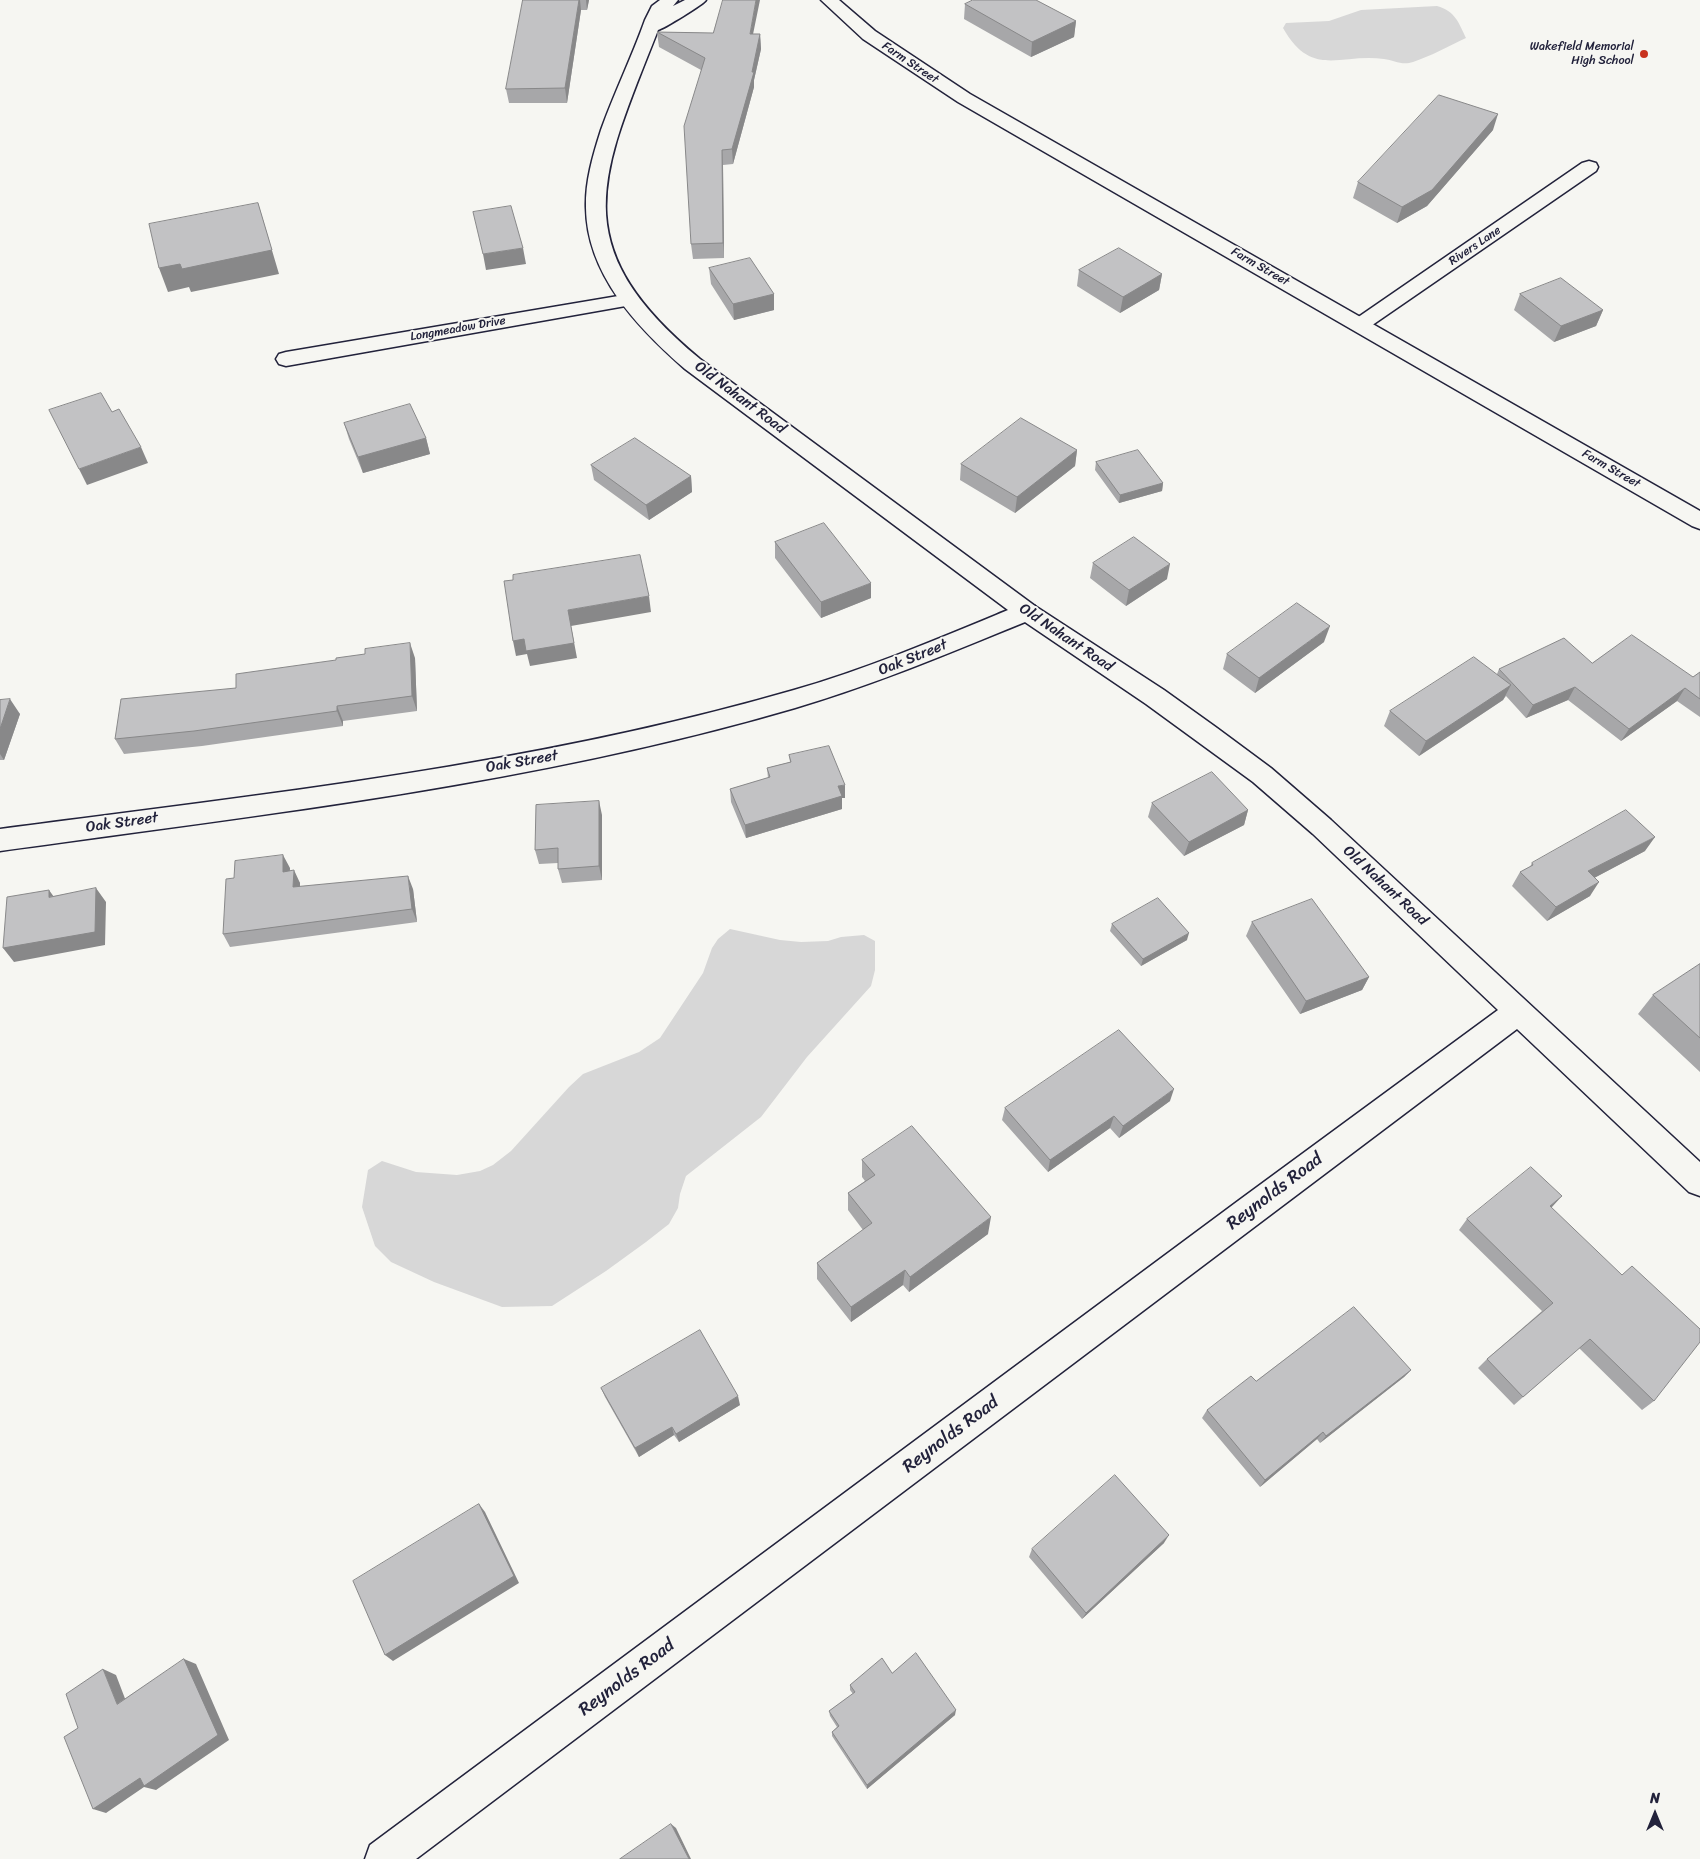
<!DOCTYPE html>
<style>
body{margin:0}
#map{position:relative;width:1700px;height:1859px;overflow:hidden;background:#f6f6f2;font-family:Sriracha,sans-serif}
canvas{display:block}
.north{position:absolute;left:1630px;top:1789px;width:50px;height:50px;-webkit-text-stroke:4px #f6f6f2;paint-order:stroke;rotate:0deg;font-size:14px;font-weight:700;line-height:20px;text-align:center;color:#22223b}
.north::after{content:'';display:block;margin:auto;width:18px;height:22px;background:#22223b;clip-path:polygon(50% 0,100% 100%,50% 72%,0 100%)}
</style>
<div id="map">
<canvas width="1700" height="1859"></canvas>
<div class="north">N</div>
</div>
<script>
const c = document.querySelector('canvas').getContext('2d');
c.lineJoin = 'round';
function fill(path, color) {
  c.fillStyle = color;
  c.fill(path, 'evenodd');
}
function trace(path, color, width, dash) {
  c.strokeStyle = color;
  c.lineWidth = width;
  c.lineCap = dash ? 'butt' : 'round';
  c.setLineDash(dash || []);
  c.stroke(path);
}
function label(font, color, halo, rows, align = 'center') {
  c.font = font + ' Sriracha,sans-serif';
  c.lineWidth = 4;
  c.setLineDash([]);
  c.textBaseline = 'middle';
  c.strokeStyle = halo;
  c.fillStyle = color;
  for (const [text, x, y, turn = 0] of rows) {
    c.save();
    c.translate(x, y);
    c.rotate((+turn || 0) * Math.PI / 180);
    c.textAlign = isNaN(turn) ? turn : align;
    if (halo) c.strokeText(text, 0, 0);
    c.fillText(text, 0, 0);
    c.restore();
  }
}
const green = new Path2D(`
 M 1437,6 C 1455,11 1459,23 1466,38 C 1449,46 1431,56 1413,62 C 1402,66 1394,60 1384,59 C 1340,53 1312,79 1283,28 L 1286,23 L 1329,21 L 1361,10 Z
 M 730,929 L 780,940 L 801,942 L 828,941 L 841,937 L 864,935 L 875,941 L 875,970 L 871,986 L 807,1057 L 761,1117 L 686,1176 L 680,1194 L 678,1208 L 669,1224 L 646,1242 L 606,1271 L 552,1306 L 502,1307 L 434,1282 L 391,1262 L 375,1246 L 362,1207 L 368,1170 L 382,1161 L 416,1172 L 457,1175 L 480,1171 L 493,1165 L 511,1151 L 569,1087 L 583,1074 L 639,1052 L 660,1038 L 703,973 L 712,948 L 718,939 Z`);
const street = new Path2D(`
 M 1589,161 L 1596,163 L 1598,167 L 1596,171 L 1368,328 L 1361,330 L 1354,328 L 1351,324 L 1354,320 L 1582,163 Z
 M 630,294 L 637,296 L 640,300 L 637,304 L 286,366 L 279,364 L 276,359 L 279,354 L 286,352 Z
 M 1027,603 L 1035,606 L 1164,690 L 1217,728 L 1271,768 L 1331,820 L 1700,1162 L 1700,1196 L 1689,1192 L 1517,1029 L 416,1859 L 365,1859 L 370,1845 L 1238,1201 L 1498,1010 L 1313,834 L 1253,782 L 1146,704 L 1019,618 L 1015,612 L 1019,606 Z`);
const secondary = new Path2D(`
 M 660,0 L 678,0 L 673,6 L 685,0 L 706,0 C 704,4 663,29 658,30 C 601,175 562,245 700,359 L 1035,606 L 1039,612 L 1035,618 C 956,650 877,684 795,708 C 536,784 266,814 0,851 L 0,829 C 266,794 536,765 794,690 C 867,669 938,639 1008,610 L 685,369 C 638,328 587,275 586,208 C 585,182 593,155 601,130 C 614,93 632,57 645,20 L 652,6 Z
 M 821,0 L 839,0 L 875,31 L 970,94 L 1700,511 L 1700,529 L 1692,526 L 958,102 L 863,39 Z`);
const wall = new Path2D(`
 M 523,0 L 589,0 L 587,10 L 581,10 L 567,103 L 509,103 L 506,89 Z
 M 965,4 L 1076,21 L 1074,37 L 1031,57 L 964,19 Z
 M 657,32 L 760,34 L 761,49 L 754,80 L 754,87 L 733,164 L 723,165 L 724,258 L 693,259 L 691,244 L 701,70 L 659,47 Z
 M 1493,130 L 1427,206 L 1397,223 L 1353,198 L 1358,182 Z
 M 709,268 L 774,294 L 774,310 L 734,320 L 711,284 Z
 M 1079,270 L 1162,274 L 1159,290 L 1120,313 L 1077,286 Z
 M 1520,294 L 1603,310 L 1596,326 L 1554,342 L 1514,310 Z
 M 344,423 L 426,438 L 430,454 L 363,473 L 349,439 Z
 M 1077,450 L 1075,466 L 1015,513 L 960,480 L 961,464 Z
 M 1096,462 L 1163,483 L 1162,491 L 1119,503 L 1095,470 Z
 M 591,465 L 691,476 L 692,492 L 649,520 L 594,480 Z
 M 775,542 L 871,598 L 821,618 L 775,558 Z
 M 1093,563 L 1167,579 L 1126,606 L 1090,578 Z
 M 1324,642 L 1255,693 L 1223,669 L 1227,654 Z
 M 415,658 L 417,711 L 343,721 L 343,726 L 202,746 L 124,754 L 115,739 L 236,688 Z
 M 1592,663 L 1693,677 L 1700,672 L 1700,717 L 1677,701 L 1621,741 L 1568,700 L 1526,718 L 1506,696 L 1503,700 L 1419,756 L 1384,726 L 1390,711 L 1497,674 L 1499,669 Z
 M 0,700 L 20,714 L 4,760 L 0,760 Z
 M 789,755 L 845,798 L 842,798 L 842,809 L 746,838 L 731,802 L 730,789 L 768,778 L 767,768 L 790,762 Z
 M 1152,803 L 1248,810 L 1244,825 L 1184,856 L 1148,817 Z
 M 602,815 L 602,880 L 562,883 L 558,869 L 558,863 L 539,864 L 535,850 Z
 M 1645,851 L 1594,878 L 1590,896 L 1547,921 L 1512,886 L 1520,872 L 1530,867 L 1532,863 Z
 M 290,868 L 290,871 L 300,883 L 300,887 L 413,889 L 417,922 L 230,947 L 223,934 Z
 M 1252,922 L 1369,977 L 1362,990 L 1300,1014 L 1246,936 Z
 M 1112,924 L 1187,940 L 1141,966 L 1110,931 Z
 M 1700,964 L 1700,1072 L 1638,1014 L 1653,995 Z
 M 1170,1101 L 1119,1138 L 1110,1128 L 1048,1172 L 1002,1120 L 1005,1108 Z
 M 862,1160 L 988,1234 L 909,1292 L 903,1285 L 851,1322 L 817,1279 L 817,1263 L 863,1230 L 848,1210 L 848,1193 L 865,1181 L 862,1177 Z
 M 1551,1208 L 1654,1401 L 1642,1410 L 1579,1348 L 1514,1405 L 1478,1368 L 1487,1359 L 1542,1311 L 1459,1230 L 1467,1219 Z
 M 1411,1370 L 1404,1377 L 1320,1443 L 1317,1439 L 1260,1487 L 1202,1418 L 1207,1410 L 1256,1381 Z
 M 601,1388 L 740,1405 L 679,1442 L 674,1435 L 639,1457 L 605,1397 Z
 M 1164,1543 L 1082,1619 L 1029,1557 L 1032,1549 Z
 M 892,1673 L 955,1715 L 867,1789 L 832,1736 L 832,1732 L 837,1727 L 830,1716 L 829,1711 L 853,1694 L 850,1690 L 850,1685 Z`);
const shadedWall = new Path2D(`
 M 579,0 L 580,0 L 581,10 L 567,103 L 565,88 Z
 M 586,0 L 589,0 L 587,10 Z
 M 756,0 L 760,0 L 750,49 L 750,34 Z
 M 1076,21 L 1074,37 L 1031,57 L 1032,42 Z
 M 760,34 L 761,49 L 754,80 L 754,87 L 733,164 L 732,149 L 752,72 Z
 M 1498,114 L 1493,130 L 1427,206 L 1397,223 L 1402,207 Z
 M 722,150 L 723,165 L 724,258 L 723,243 Z
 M 258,203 L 279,274 L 191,292 L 189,287 L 168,292 L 159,268 Z
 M 523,248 L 526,264 L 486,270 L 483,254 Z
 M 1162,274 L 1159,290 L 1120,313 L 1123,297 Z
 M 774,294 L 774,310 L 734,320 L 733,304 Z
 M 1603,310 L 1596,326 L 1554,342 L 1561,326 Z
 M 426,438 L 430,454 L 363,473 L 358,457 Z
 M 141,447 L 148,463 L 87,485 L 79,469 Z
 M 1077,450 L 1075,466 L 1015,513 L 1017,497 Z
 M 691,476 L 692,492 L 649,520 L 646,505 Z
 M 1163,483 L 1162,491 L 1119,503 L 1120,495 Z
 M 1170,564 L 1167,579 L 1126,606 L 1129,590 Z
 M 871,583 L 871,598 L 821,618 L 821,602 Z
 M 649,596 L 651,612 L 571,626 L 577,658 L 530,666 L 527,654 L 516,656 L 513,641 L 568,610 Z
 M 1330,626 L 1324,642 L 1255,693 L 1259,678 Z
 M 410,643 L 415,658 L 417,711 L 412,696 Z
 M 1511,685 L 1503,700 L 1419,756 L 1426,741 Z
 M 1575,687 L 1568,700 L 1526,718 L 1533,705 Z
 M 1685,688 L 1677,701 L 1621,741 L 1629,729 Z
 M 10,699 L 20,714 L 4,760 L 0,754 L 0,729 Z
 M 337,706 L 343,721 L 343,726 L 337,711 Z
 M 845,785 L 845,798 L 842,798 L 842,809 L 746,838 L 745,825 L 838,786 Z
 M 599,801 L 602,815 L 602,880 L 599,866 Z
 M 1248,810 L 1244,825 L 1184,856 L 1189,842 Z
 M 1655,837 L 1645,851 L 1579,886 L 1588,871 Z
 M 283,855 L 290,868 L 289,885 L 283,872 Z
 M 294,870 L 300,883 L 300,900 L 293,887 Z
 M 408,876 L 413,889 L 417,922 L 412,909 Z
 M 1599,882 L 1590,896 L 1547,921 L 1556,907 Z
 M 96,888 L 106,902 L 105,945 L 14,962 L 3,948 Z
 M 49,890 L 59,904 L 49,897 Z
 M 1189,933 L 1187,940 L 1141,966 L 1143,959 Z
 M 1369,977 L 1362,990 L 1300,1014 L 1306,1001 Z
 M 1174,1089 L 1170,1101 L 1119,1138 L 1123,1126 Z
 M 1114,1116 L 1110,1128 L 1048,1172 L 1050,1160 Z
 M 1562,1196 L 1552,1207 L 1540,1217 L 1550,1206 Z
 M 991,1217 L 988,1234 L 909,1292 L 910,1277 Z
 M 905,1270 L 903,1285 L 851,1322 L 851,1307 Z
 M 1411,1370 L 1404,1377 L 1320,1443 L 1326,1436 Z
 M 738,1396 L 740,1405 L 679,1442 L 676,1434 Z
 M 672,1427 L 674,1435 L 639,1457 L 635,1448 Z
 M 1323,1432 L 1317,1439 L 1260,1487 L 1265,1480 Z
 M 479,1504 L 485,1512 L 519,1583 L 393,1661 L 385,1655 Z
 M 1169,1535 L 1164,1543 L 1082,1619 L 1086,1613 Z
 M 184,1659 L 196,1664 L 229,1740 L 156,1790 L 144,1787 L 106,1813 L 93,1809 Z
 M 103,1669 L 116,1675 L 129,1709 L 117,1704 Z
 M 956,1710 L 955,1715 L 867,1789 L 867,1785 Z
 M 671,1824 L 676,1828 L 691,1859 L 689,1859 Z`);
const building = new Path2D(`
 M 523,0 L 579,0 L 565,88 L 506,89 Z
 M 723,0 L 756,0 L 750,34 L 760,34 L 752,72 L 754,72 L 732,149 L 722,150 L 723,243 L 691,244 L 684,126 L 705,58 L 657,32 L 713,33 Z
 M 973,0 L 1036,0 L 1076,21 L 1032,42 L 965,4 Z
 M 1439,95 L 1498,114 L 1432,190 L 1402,207 L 1358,182 Z
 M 258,203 L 272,250 L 182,269 L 180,264 L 159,268 L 149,224 Z
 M 511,206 L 523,248 L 483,254 L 473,212 Z
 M 1119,248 L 1162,274 L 1123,297 L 1079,270 Z
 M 750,258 L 774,294 L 733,304 L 709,268 Z
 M 1561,278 L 1603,310 L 1561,326 L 1520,294 Z
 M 101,393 L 112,412 L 119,409 L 141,447 L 79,469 L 49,410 Z
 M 410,404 L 426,438 L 358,457 L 344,423 Z
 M 1021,418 L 1077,450 L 1017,497 L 961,464 Z
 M 635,438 L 691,476 L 646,505 L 591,465 Z
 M 1138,450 L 1163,483 L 1120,495 L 1096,462 Z
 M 824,523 L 871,583 L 821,602 L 775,542 Z
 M 1134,537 L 1170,564 L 1129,590 L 1093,563 Z
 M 640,555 L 649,596 L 568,610 L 574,643 L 526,651 L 524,639 L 513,641 L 504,581 L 513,580 L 513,575 Z
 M 1297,603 L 1330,626 L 1259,678 L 1227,654 Z
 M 1632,635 L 1693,677 L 1700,672 L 1700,699 L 1685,688 L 1629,729 L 1575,687 L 1533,705 L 1499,669 L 1564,638 L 1592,663 Z
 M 410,643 L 412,696 L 337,706 L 337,711 L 194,731 L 115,739 L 121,699 L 236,688 L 236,674 L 336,660 L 336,658 L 365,654 L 365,649 Z
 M 1474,657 L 1511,685 L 1426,741 L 1390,711 Z
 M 10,699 L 0,729 L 0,700 Z
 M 829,746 L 845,785 L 838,786 L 842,796 L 745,825 L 730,789 L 770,777 L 767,768 L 791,762 L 789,755 Z
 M 1212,772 L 1248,810 L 1189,842 L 1152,803 Z
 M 599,801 L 599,866 L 558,869 L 558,848 L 535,850 L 536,805 Z
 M 1626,810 L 1655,837 L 1588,871 L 1599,882 L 1556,907 L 1520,872 L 1533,865 L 1532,863 Z
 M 283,855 L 283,872 L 294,870 L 293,887 L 408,876 L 412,909 L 223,934 L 226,879 L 234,878 L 235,861 Z
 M 96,888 L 95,932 L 3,948 L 7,897 L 49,890 L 49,897 Z
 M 1158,898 L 1189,933 L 1143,959 L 1112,924 Z
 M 1312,899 L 1369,977 L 1306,1001 L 1252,922 Z
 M 1700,964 L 1700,1038 L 1653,995 Z
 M 1119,1030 L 1174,1089 L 1123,1126 L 1114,1116 L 1050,1160 L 1005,1108 Z
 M 912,1126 L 991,1217 L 910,1277 L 905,1270 L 851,1307 L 817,1263 L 872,1223 L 848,1193 L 875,1175 L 862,1160 Z
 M 1531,1167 L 1562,1196 L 1550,1206 L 1622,1275 L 1632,1266 L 1700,1329 L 1700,1342 L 1654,1401 L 1590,1339 L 1523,1397 L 1487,1359 L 1553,1303 L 1467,1219 Z
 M 1354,1307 L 1411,1370 L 1326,1436 L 1323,1432 L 1265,1480 L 1207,1410 L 1251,1376 L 1256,1381 Z
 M 700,1330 L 738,1396 L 676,1434 L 672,1427 L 635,1448 L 601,1388 Z
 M 1115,1475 L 1169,1535 L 1086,1613 L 1032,1549 Z
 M 479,1504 L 514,1576 L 385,1655 L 353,1581 Z
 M 916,1653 L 956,1710 L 867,1785 L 832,1732 L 839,1726 L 829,1711 L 855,1692 L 850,1685 L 882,1658 L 892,1673 Z
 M 184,1659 L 218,1735 L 144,1786 L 140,1778 L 93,1809 L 64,1737 L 78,1728 L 66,1694 L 103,1669 L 117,1704 Z
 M 671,1824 L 689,1859 L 620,1859 Z`);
const markers = [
 [1644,54,5,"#c8321e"]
];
const farPoinames = [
 ["Wakefield Memorial",1634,47],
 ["High School",1634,61]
];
const farStreetnames = [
 ["Farm Street",910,63,34],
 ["Rivers Lane",1475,246,-34],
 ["Farm Street",1260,267,30],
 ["Longmeadow Drive",458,329,-10],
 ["Farm Street",1611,469,30]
];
const streetNames = [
 ["Old Nahant Road",740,398,37],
 ["Old Nahant Road",1066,638,34],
 ["Oak Street",913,658,-22],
 ["Oak Street",522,762,-10],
 ["Oak Street",122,823,-8],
 ["Old Nahant Road",1385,886,43]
];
const nearStreetnames = [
 ["Reynolds Road",1275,1192,-37],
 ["Reynolds Road",951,1435,-37],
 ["Reynolds Road",627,1678,-37]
];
fill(green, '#d7d7d7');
trace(street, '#22223b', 3);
trace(secondary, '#22223b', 3);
fill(street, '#f6f6f2');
fill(secondary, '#f6f6f2');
fill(wall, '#a7a7a9');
fill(shadedWall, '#888889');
fill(building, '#c2c2c4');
trace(building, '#888889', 1);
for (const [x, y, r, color] of markers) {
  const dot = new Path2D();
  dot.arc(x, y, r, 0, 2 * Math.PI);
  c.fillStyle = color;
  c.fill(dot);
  trace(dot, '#f6f6f2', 2);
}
label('12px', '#22223b', '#f6f6f2', farPoinames, 'right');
label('12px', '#22223b', '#f6f6f2', farStreetnames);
label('15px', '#22223b', '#f6f6f2', streetNames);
label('18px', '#22223b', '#f6f6f2', nearStreetnames);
</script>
